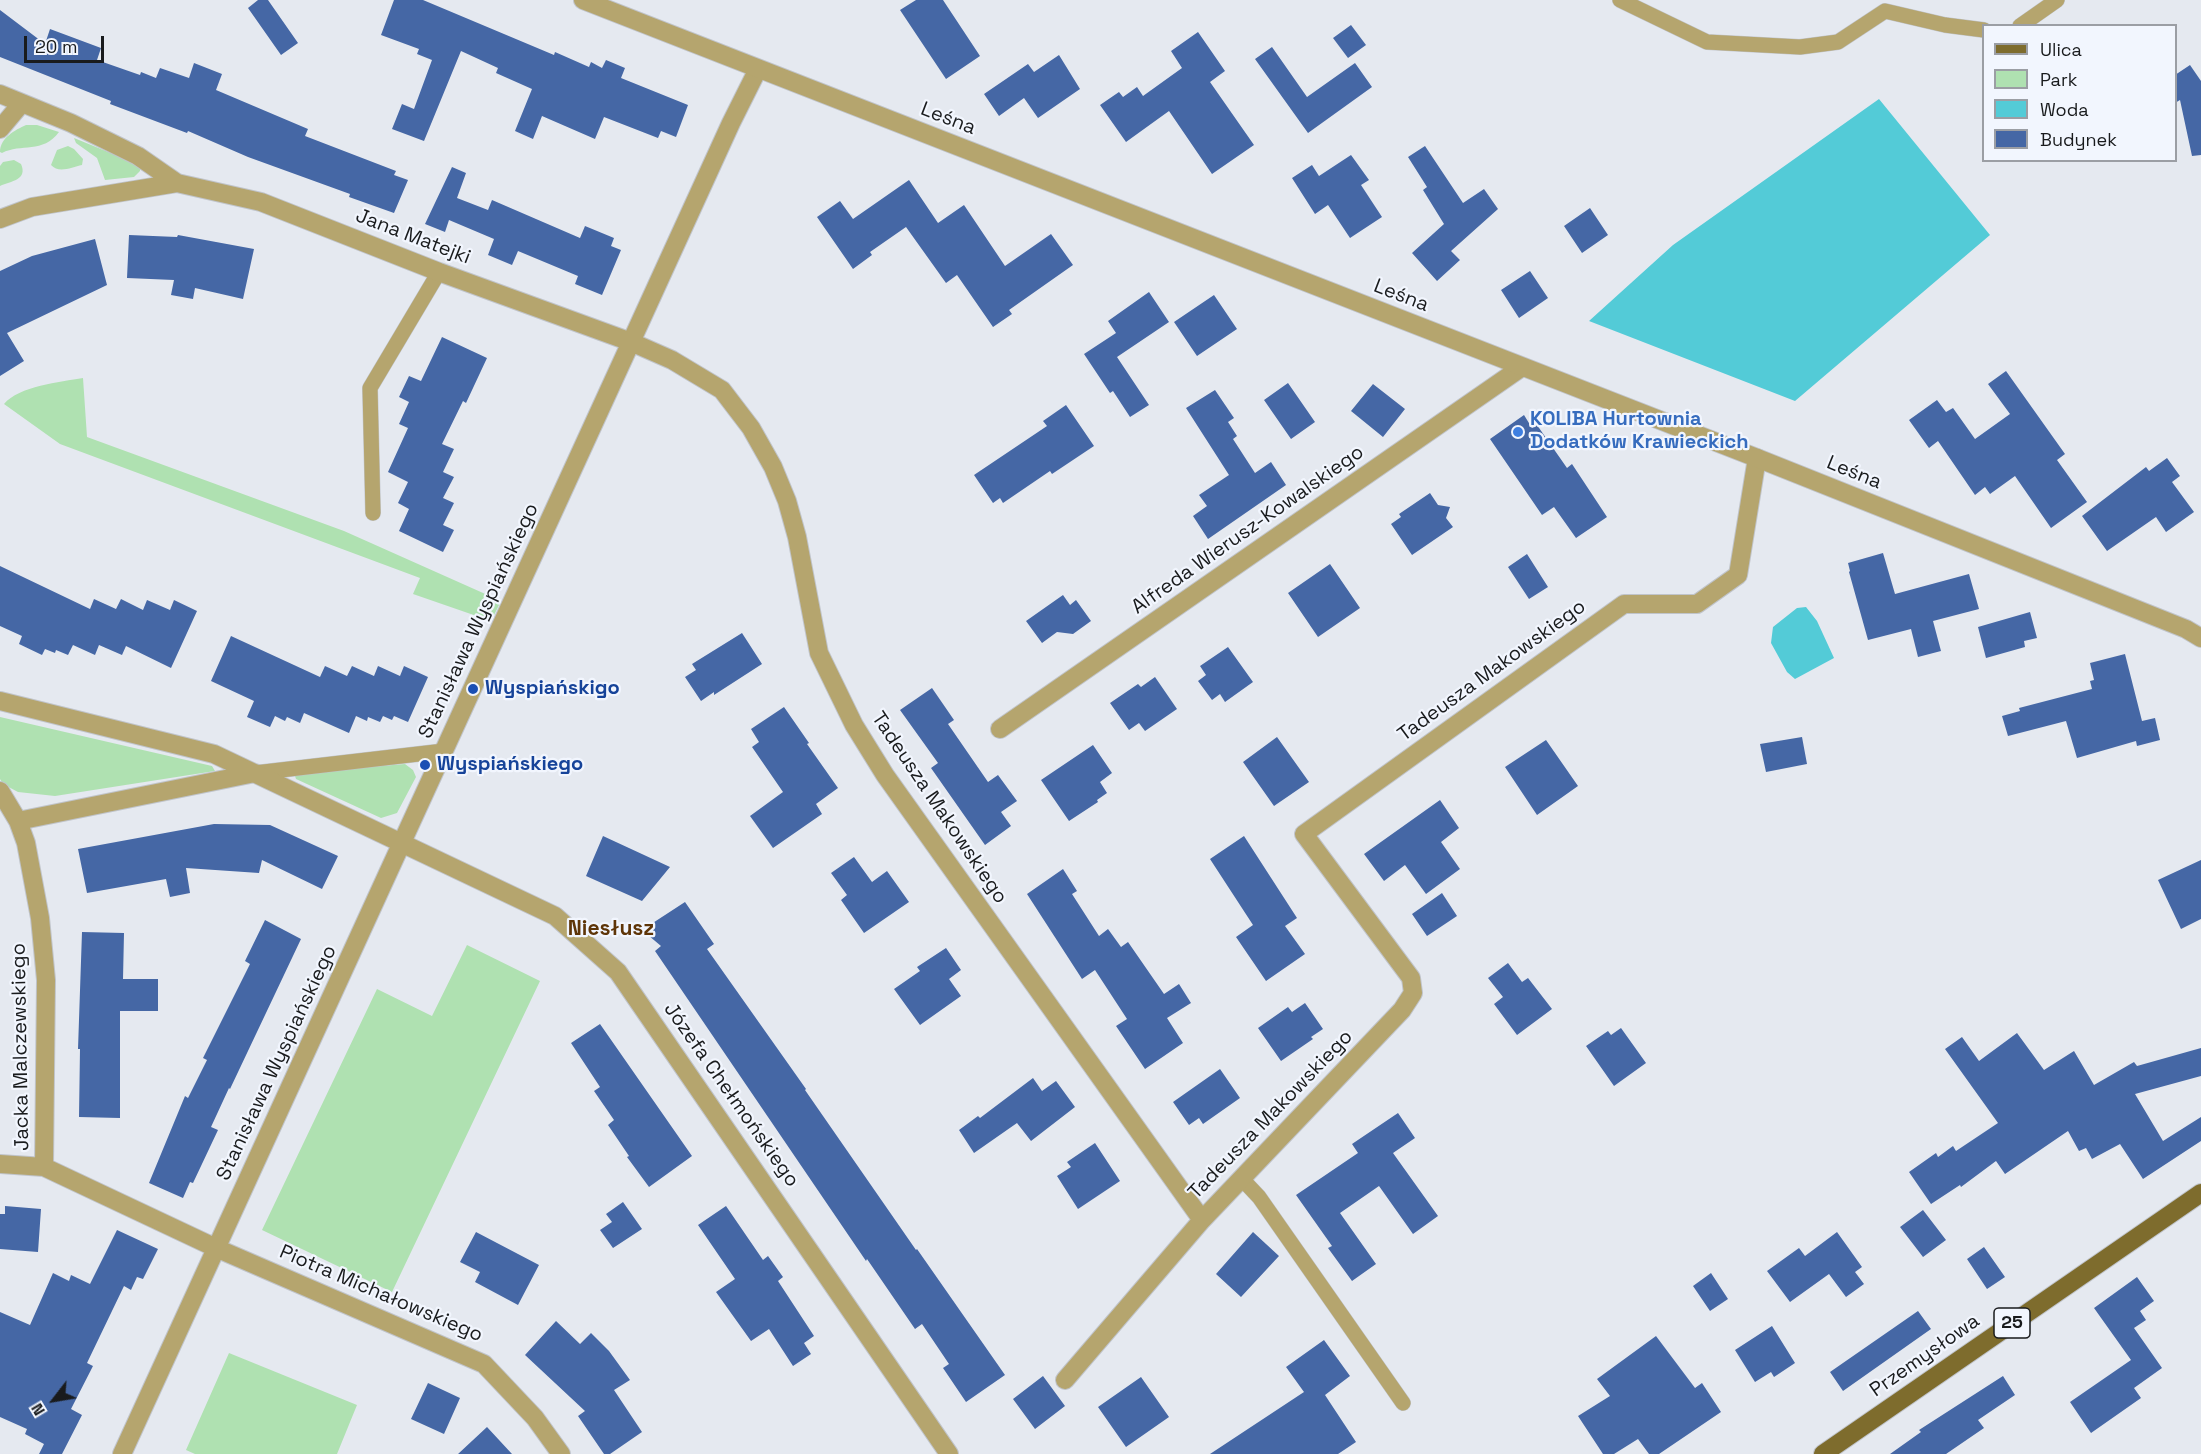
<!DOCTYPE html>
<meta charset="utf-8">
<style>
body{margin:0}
#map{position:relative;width:2201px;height:1454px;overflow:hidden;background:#e5e9f0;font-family:"Space Grotesk",sans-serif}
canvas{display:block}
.legend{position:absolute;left:1982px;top:24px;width:195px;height:138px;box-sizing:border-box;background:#f2f6fe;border:2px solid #9b9ea4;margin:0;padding:8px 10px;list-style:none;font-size:18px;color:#191b1d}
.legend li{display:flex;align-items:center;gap:12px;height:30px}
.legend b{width:30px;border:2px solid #9b9ea4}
.north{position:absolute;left:24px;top:1370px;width:60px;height:60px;-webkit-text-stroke:4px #f2f6fe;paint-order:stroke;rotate:239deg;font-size:16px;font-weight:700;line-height:24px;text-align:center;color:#191b1d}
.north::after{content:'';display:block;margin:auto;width:21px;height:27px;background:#191b1d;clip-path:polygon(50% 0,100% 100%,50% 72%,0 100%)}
.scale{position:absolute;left:24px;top:36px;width:80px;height:27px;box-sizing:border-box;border:3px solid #191b1d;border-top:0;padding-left:8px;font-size:18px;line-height:21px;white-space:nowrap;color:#191b1d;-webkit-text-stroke:4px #f2f6fe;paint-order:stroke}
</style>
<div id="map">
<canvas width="2201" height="1454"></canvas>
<ul class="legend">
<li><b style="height:8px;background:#7e6c2d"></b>Ulica</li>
<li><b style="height:16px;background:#afe1b1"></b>Park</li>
<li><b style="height:16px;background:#53cbd7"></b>Woda</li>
<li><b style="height:16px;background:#4567a5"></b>Budynek</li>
</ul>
<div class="north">N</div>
<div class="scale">20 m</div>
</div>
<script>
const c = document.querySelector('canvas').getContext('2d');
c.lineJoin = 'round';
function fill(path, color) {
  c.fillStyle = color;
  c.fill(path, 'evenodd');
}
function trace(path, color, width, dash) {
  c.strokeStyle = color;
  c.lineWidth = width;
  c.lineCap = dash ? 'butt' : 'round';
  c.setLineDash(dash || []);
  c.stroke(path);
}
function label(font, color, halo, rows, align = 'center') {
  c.font = font + ' "Space Grotesk",sans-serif';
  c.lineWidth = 4.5;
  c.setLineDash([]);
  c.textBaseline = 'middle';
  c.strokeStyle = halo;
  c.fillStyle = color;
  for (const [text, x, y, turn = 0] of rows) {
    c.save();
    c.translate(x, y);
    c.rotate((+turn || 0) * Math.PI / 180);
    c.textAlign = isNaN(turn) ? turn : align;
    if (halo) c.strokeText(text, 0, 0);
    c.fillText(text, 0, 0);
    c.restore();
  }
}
const green = new Path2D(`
 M 26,125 L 37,125 L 59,132 C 43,154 21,143 2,153 L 0,152 C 0,138 15,130 26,125 Z
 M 74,138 L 140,165 L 140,171 L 134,177 L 105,180 L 97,158 L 76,143 Z
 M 68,146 L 74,149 L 83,159 L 82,165 C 72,167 59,174 51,165 L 57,150 Z
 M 14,160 L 21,164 C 28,180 11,181 0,186 L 0,166 L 3,162 Z
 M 83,378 L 87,437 L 344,531 L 501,601 L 491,621 L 413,594 L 420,578 L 60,444 L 4,404 C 19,386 60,382 83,378 Z
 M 0,717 L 212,766 L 215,771 L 55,796 L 18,792 L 3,784 L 0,779 Z
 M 405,764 L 413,770 L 416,777 L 397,813 L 381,818 L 296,779 L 294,773 Z
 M 467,945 L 540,981 L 392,1292 L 262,1230 L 377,989 L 432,1016 Z
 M 229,1353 L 357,1405 L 337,1454 L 195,1454 L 186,1450 Z`);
const water = new Path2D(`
 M 1879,99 L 1990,235 L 1795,401 L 1589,321 L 1673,245 Z
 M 1806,607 L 1817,621 L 1834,658 L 1795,679 L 1787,672 L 1771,643 L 1773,627 L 1797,608 Z`);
const building = new Path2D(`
 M 258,0 L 268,0 L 298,43 L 281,55 L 248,8 Z
 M 394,0 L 423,0 L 554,55 L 555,52 L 589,67 L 591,62 L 602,68 L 606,60 L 625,68 L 621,78 L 688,105 L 676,137 L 661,131 L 658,138 L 604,117 L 595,139 L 542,116 L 533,139 L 515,131 L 532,89 L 496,73 L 498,68 L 461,51 L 424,141 L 392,129 L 402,104 L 414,109 L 432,60 L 417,54 L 419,49 L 381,35 Z
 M 916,0 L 943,0 L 980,56 L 946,79 L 900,10 Z
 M 0,10 L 45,44 L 50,29 L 101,48 L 97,60 L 140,75 L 141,72 L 156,78 L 160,68 L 189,78 L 194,63 L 222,74 L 216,90 L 308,129 L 305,136 L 396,171 L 394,175 L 408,180 L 394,213 L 349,197 L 350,194 L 248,157 L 188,131 L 187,133 L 110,104 L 111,101 L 0,57 Z
 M 1351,25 L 1366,45 L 1348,58 L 1333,38 Z
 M 1198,32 L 1225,71 L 1210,82 L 1254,145 L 1212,174 L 1169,111 L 1126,142 L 1100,105 L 1119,92 L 1123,97 L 1137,87 L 1143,96 L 1182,68 L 1171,51 Z
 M 1272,47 L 1307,97 L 1355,63 L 1372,87 L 1308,133 L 1255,59 Z
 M 1059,55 L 1080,89 L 1038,118 L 1024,98 L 999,116 L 984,94 L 1028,64 L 1034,72 Z
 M 2190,65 L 2201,81 L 2201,155 L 2192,156 L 2180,100 L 2175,103 L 2175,75 Z
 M 1425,146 L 1463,203 L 1484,189 L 1498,209 L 1451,251 L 1460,260 L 1437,281 L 1412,253 L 1444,224 L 1423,190 L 1427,187 L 1408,157 Z
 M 1351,155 L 1369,180 L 1361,185 L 1382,217 L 1350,238 L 1328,205 L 1315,214 L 1292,178 L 1312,165 L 1319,176 Z
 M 452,167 L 466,173 L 457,198 L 488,210 L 492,200 L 580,238 L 585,226 L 614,238 L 611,246 L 621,250 L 602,295 L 575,284 L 578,276 L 518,251 L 512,265 L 488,255 L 494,239 L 449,220 L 445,232 L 425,224 Z
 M 909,180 L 938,223 L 964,205 L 1005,266 L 1051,234 L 1073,265 L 1009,310 L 1012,314 L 993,327 L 957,275 L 946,283 L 906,227 L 870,252 L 872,255 L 853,269 L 817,217 L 840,201 L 853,219 Z
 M 1590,208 L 1608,235 L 1582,253 L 1564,226 Z
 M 129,235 L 177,237 L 178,235 L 254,249 L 243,299 L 195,288 L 193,299 L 171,295 L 174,280 L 127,278 Z
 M 95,239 L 107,285 L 7,333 L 24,361 L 0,376 L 0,271 L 32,256 Z
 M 1530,271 L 1548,298 L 1519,318 L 1501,290 Z
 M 1149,292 L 1169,322 L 1117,357 L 1149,405 L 1130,417 L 1113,391 L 1110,393 L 1084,354 L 1116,333 L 1108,321 Z
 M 1214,295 L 1237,329 L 1197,356 L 1174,322 Z
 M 442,337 L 487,358 L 466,403 L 463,401 L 442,444 L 454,449 L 443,472 L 454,477 L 443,498 L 454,503 L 443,525 L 454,530 L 443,552 L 399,531 L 409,509 L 398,503 L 408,482 L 388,472 L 408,428 L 399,424 L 409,402 L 399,397 L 409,376 L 421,381 Z
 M 2006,371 L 2065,454 L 2057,460 L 2087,502 L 2051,528 L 2015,476 L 1990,494 L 1985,487 L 1975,495 L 1938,441 L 1929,448 L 1909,420 L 1937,400 L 1946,412 L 1953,408 L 1975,439 L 2010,414 L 1988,384 Z
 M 1288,383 L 1315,422 L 1291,439 L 1264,400 Z
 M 1373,384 L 1405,409 L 1383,437 L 1351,411 Z
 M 1215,390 L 1234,418 L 1228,422 L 1237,436 L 1233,439 L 1255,473 L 1271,462 L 1286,485 L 1208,539 L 1193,516 L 1207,506 L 1199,495 L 1229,475 L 1186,408 Z
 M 1066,405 L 1094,446 L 1052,474 L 1050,471 L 1003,503 L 1000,498 L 993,503 L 974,475 L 1047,426 L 1043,421 Z
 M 1524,415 L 1532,428 L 1537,425 L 1567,468 L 1572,464 L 1607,517 L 1576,538 L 1554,507 L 1542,515 L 1490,439 Z
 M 2167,458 L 2180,476 L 2172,482 L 2194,512 L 2166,532 L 2156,517 L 2107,551 L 2082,516 L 2146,467 L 2149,471 Z
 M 1430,493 L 1438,505 L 1450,507 L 1446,518 L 1453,527 L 1412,555 L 1391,524 L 1401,517 L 1399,514 Z
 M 1883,553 L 1895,594 L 1969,574 L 1979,609 L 1933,621 L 1941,651 L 1918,657 L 1911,629 L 1868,640 L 1849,572 L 1850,571 L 1848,563 Z
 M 1527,554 L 1548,587 L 1529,599 L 1508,567 Z
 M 1330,564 L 1360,608 L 1318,637 L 1288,593 Z
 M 0,566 L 90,609 L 94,599 L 116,609 L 121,599 L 143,610 L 147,600 L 170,610 L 174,600 L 197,611 L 171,668 L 126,646 L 122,655 L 99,645 L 95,655 L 73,645 L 68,655 L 56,650 L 55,653 L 45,649 L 42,655 L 19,644 L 22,636 L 0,626 Z
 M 1063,595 L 1070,605 L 1076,600 L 1091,621 L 1073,634 L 1057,632 L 1042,643 L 1026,621 Z
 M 2030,612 L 2037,638 L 2024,641 L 2025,647 L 1986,658 L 1978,627 Z
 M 742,633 L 762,664 L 714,695 L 714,692 L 701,701 L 685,677 L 696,670 L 692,664 Z
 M 231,636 L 320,677 L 325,666 L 347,676 L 352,666 L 374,676 L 378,666 L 400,676 L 404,666 L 428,677 L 408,722 L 394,716 L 392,720 L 383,716 L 380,722 L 368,717 L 367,721 L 356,716 L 349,733 L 304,713 L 300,723 L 287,717 L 285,721 L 275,716 L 270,727 L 247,717 L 254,701 L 211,681 Z
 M 1228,647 L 1253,682 L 1225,702 L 1220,694 L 1212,700 L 1198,681 L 1206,675 L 1200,666 Z
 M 2125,654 L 2142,721 L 2155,718 L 2160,740 L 2137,746 L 2136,741 L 2077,758 L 2066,721 L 2008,736 L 2002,716 L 2020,711 L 2019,708 L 2092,689 L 2090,681 L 2094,680 L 2090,663 Z
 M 1155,677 L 1177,709 L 1145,731 L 1139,723 L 1129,730 L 1110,703 L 1138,684 L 1141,687 Z
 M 932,688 L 954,720 L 948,724 L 988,782 L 998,775 L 1017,801 L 1001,812 L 1011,826 L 985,845 L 931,768 L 938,763 L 900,710 Z
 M 784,707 L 809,743 L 807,744 L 838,788 L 816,804 L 822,814 L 773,848 L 750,816 L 783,792 L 752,747 L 759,742 L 751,729 Z
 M 1277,737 L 1309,782 L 1274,806 L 1243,762 Z
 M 1802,737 L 1807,764 L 1766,772 L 1760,744 Z
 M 1546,740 L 1578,786 L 1537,815 L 1505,767 Z
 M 1093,745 L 1112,773 L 1100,782 L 1107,793 L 1097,800 L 1098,802 L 1069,821 L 1041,780 Z
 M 1440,800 L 1459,828 L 1441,842 L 1460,869 L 1426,894 L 1405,865 L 1384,881 L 1364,854 Z
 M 214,824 L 270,825 L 338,856 L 322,889 L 262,860 L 259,873 L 186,868 L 190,893 L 170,897 L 166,879 L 87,893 L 78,849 Z
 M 603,836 L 670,867 L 642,901 L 586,876 Z
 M 1244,836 L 1297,918 L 1285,926 L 1305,954 L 1266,981 L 1236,937 L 1253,925 L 1210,859 Z
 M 854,857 L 872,882 L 887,871 L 909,902 L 864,933 L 841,900 L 847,895 L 831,873 Z
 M 2201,860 L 2201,919 L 2181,929 L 2158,880 Z
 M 1063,869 L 1077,891 L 1072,894 L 1099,936 L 1108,929 L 1121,947 L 1128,942 L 1164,994 L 1179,984 L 1191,1003 L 1167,1018 L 1183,1043 L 1145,1069 L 1116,1026 L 1127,1019 L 1095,970 L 1082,979 L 1027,894 Z
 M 1442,893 L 1457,916 L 1427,936 L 1412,914 Z
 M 685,902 L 714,944 L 707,949 L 806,1089 L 805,1090 L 916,1250 L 917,1249 L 1005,1375 L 966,1402 L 943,1368 L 949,1364 L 922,1324 L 915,1329 L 867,1259 L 866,1261 L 655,951 L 661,946 L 642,930 Z
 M 265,920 L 301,939 L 230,1089 L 229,1088 L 211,1127 L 218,1130 L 193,1183 L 190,1182 L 183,1198 L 149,1183 L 185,1096 L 188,1098 L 207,1060 L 203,1058 L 250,964 L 245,961 Z
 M 82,932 L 124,933 L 123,979 L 158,979 L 158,1011 L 120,1011 L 120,1118 L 79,1117 L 80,1049 L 78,1049 Z
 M 946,948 L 961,970 L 949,979 L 961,996 L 920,1025 L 894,989 L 920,971 L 917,967 Z
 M 1508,963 L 1522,982 L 1528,978 L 1552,1009 L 1517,1035 L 1494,1004 L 1503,997 L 1488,978 Z
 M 1305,1003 L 1323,1029 L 1311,1037 L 1313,1039 L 1281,1061 L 1258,1028 L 1288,1007 L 1292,1012 Z
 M 600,1024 L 692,1156 L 649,1187 L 627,1157 L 629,1156 L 608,1125 L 614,1120 L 594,1091 L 600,1087 L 571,1043 Z
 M 1621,1028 L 1646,1063 L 1614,1086 L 1586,1046 L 1608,1031 L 1611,1035 Z
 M 2017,1033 L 2044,1070 L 2074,1051 L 2094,1085 L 2134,1062 L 2137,1066 L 2201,1048 L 2201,1076 L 2135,1094 L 2163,1141 L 2201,1117 L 2201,1141 L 2143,1179 L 2120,1144 L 2092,1159 L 2086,1148 L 2079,1151 L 2068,1131 L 2005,1174 L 1996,1161 L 1961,1187 L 1960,1185 L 1931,1204 L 1909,1172 L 1936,1153 L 1938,1157 L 1953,1146 L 1956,1151 L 1998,1123 L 1945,1049 L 1962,1037 L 1979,1061 Z
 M 1220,1069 L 1240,1098 L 1203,1124 L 1199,1118 L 1189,1125 L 1173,1102 Z
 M 1033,1078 L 1042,1091 L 1056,1081 L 1075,1107 L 1031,1141 L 1017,1123 L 974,1153 L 959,1130 L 978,1116 L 980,1118 Z
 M 1398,1113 L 1415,1138 L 1393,1153 L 1438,1216 L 1413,1234 L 1379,1186 L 1340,1213 L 1376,1264 L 1352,1281 L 1328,1248 L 1332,1246 L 1296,1195 L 1358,1153 L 1352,1144 Z
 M 1095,1143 L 1120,1181 L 1078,1209 L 1057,1176 L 1071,1167 L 1067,1162 Z
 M 623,1202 L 642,1229 L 613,1248 L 600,1230 L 612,1222 L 606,1214 Z
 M 5,1206 L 41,1209 L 38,1252 L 0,1249 L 0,1214 L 5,1214 Z
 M 726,1206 L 763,1260 L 768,1256 L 783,1277 L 778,1281 L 814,1336 L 804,1343 L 811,1354 L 793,1366 L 769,1329 L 751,1341 L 716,1292 L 735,1279 L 698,1225 Z
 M 1923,1210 L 1946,1240 L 1923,1257 L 1900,1227 Z
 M 117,1230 L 158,1249 L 143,1279 L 137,1277 L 131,1290 L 124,1286 L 87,1363 L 93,1366 L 71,1409 L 82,1415 L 62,1454 L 39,1454 L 44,1444 L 25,1434 L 27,1429 L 0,1417 L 0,1312 L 30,1325 L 53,1273 L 69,1281 L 71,1275 L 90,1284 Z
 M 476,1232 L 539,1265 L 518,1305 L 475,1282 L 480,1272 L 460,1262 Z
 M 1253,1232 L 1279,1256 L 1241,1297 L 1216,1274 Z
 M 1837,1232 L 1862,1267 L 1855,1272 L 1864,1284 L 1846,1297 L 1829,1274 L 1790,1302 L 1767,1271 L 1799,1248 L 1805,1256 Z
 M 1984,1247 L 2005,1277 L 1987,1289 L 1967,1259 Z
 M 1711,1273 L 1728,1299 L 1710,1311 L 1693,1286 Z
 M 2137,1277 L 2154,1301 L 2140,1311 L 2146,1320 L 2134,1328 L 2162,1368 L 2134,1388 L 2141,1398 L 2091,1433 L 2070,1402 L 2131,1360 L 2094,1308 Z
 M 1918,1311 L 1931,1329 L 1843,1391 L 1830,1372 Z
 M 556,1321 L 580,1344 L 591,1333 L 609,1351 L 630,1380 L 614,1390 L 642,1432 L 610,1454 L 604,1454 L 578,1416 L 585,1411 L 525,1355 Z
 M 1772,1326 L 1795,1363 L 1774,1377 L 1771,1372 L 1755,1382 L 1735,1350 Z
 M 1656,1336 L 1695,1388 L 1702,1383 L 1721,1412 L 1659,1454 L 1649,1454 L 1638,1439 L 1614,1454 L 1603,1454 L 1578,1416 L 1610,1396 L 1597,1379 Z
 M 1324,1340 L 1350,1376 L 1325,1395 L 1356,1442 L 1338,1454 L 1210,1454 L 1304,1392 L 1286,1367 Z
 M 1043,1376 L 1065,1406 L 1035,1429 L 1013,1399 Z
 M 2003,1376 L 2015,1395 L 1978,1420 L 1984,1428 L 1946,1454 L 1890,1454 L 1921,1432 L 1919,1430 Z
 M 1141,1377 L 1169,1417 L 1126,1447 L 1098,1407 Z
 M 428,1383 L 460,1398 L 444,1434 L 411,1419 Z
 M 487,1427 L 512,1454 L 458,1454 Z`);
const service = new Path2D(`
 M 1620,0 L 1707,42 L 1800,47 L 1838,42 L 1885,11 L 1945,25 L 1984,30
 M 2020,26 L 2057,0
 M 373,513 L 370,388 L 439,272
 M 255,773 L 444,751
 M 1242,1179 L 1259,1197 L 1403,1403`);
const minor = new Path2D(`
 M 0,94 L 71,123 L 138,156 L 177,183
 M 0,129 L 21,104
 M 0,219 L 32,207 L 177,183 L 261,202 L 439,272 L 631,342 L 672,360 L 722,390 L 751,428 L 773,467 L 787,501 L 797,537 L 819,653 L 854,725 L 885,775 L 1202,1220
 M 0,701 L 214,754 L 555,916 L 618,972 L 949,1454
 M 1000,729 L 1522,367
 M 0,791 L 18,821 L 26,843 L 40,918 L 46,980 L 44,1167 L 216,1248 L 484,1364 L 535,1418 L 561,1454
 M 18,821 L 255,773
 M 0,1164 L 44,1167
 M 1065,1380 L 1202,1220 L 1402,1010 L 1413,993 L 1411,978 L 1304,834 L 1624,604 L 1697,604 L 1738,575 L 1757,458
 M 122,1454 L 631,342 L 731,123 L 758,69`);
const tertiary = new Path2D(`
 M 583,0 L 1757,458 L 2186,629 L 2201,638`);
const primary = new Path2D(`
 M 1823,1454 L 2201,1193`);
const markers = [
 [1518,432,6,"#3f7fe0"],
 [473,689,6,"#1a4fb4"],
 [425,765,6,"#1a4fb4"]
];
const shields = [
 [2012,1323,36]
];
const shieldNames = [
 ["25",2012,1323]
];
const streetNames = [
 ["Leśna",948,119,21],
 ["Jana Matejki",413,237,21],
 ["Leśna",1401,296,21],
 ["Leśna",1854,473,22],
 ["Alfreda Wierusz-Kowalskiego",1248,530,-35],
 ["Stanisława Wyspiańskiego",479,621,-65],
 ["Tadeusza Makowskiego",1492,671,-36],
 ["Tadeusza Makowskiego",939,808,56],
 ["Jacka Malczewskiego",21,1047,-91],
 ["Stanisława Wyspiańskiego",277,1063,-65],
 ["Józefa Chełmońskiego",731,1095,55],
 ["Tadeusza Makowskiego",1271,1115,-46],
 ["Piotra Michałowskiego",381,1294,23],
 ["Przemysłowa",1925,1356,-35]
];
const shopNames = [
 ["KOLIBA Hurtownia",1530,420],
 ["Dodatków Krawieckich",1530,443]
];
const transitNames = [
 ["Wyspiańskigo",485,689],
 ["Wyspiańskiego",437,765]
];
const neighbourhoodNames = [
 ["Niesłusz",611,929]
];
fill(green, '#afe1b1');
fill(water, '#53cbd7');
fill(building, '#4567a5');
trace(service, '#c0c4ca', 16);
trace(minor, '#c0c4ca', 20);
trace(tertiary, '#c0c4ca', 20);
trace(primary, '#c0c4ca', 20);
trace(service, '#b5a56e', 15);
trace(minor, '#b5a56e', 18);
trace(tertiary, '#b5a56e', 18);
trace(primary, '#7e6c2d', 18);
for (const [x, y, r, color] of markers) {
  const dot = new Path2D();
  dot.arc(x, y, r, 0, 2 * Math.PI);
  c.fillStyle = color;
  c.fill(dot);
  trace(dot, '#f2f6fe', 2);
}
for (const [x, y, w] of shields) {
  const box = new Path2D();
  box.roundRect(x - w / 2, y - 15, w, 30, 4.5);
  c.fillStyle = '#f2f6fe';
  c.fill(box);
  trace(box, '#191b1d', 1.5);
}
label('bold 18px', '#191b1d', null, shieldNames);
label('20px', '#191b1d', '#f2f6fe', streetNames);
label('bold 20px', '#366cbe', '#f2f6fe', shopNames, 'left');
label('bold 20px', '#164399', '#f2f6fe', transitNames, 'left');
label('bold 21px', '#5e3508', '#f2f6fe', neighbourhoodNames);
</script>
